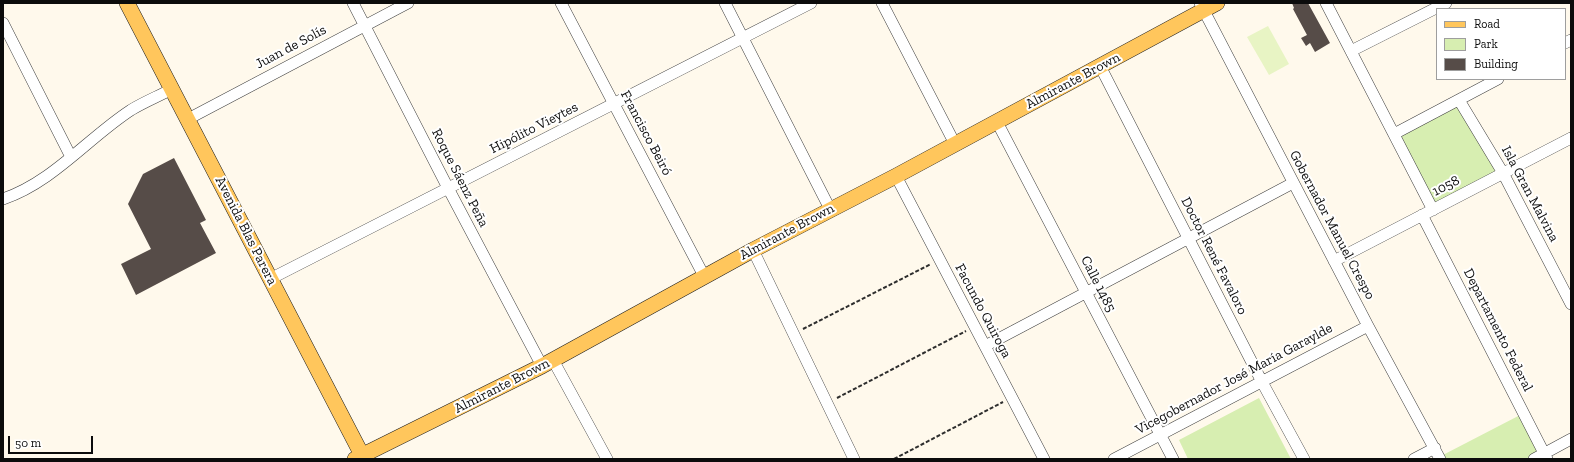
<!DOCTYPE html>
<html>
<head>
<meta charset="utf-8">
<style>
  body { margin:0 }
  #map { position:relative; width:1574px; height:462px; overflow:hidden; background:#fff9ec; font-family:"Zilla Slab",serif }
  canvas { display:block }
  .frame { position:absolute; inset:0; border:4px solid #0c0c0c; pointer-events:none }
  .legend { position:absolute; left:1436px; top:8px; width:130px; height:72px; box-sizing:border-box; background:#fff; border:1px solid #9e9e9e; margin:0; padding:5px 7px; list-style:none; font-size:12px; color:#0c0c0c }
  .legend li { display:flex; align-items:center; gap:8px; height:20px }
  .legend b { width:20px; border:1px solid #9e9e9e }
  .scale { position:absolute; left:8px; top:436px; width:85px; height:18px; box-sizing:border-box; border:2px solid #0c0c0c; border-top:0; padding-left:5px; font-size:12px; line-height:14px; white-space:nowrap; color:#0c0c0c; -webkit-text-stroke:3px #fff; paint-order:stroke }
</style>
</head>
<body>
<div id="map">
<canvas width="1574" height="462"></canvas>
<div class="frame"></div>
<ul class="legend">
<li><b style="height:5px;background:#ffc65c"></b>Road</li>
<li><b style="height:11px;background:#d7eeb1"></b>Park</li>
<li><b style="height:11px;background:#564c48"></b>Building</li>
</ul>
<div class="scale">50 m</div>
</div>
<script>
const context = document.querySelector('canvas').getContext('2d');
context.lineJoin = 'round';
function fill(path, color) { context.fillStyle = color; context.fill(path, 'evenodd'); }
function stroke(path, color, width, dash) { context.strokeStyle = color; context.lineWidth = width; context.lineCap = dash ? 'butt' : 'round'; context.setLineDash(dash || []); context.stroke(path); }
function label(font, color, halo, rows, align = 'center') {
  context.font = font + ' "Zilla Slab",serif'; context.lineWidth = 4; context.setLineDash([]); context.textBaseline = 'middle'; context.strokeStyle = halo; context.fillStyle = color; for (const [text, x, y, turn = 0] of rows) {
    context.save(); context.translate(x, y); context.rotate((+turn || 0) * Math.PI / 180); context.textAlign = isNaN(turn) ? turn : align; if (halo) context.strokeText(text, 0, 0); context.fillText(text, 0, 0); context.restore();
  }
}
fill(new Path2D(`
  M 1459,100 L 1503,173 L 1433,210 L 1394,134 Z
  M 1259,398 L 1291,459 L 1188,459 L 1179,440 Z
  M 1524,413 L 1545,453 L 1534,459 L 1440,459 L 1439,457 Z`), '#d7eeb1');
fill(new Path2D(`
  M 1268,26 L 1289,64 L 1269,75 L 1247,37 Z`), '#e8f4c4');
fill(new Path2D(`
  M 1292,3 L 1308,3 L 1330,43 L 1315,52 L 1310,43 L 1306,46 L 1301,38 L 1307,35 L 1293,9 L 1294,8 Z
  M 174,158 L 206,220 L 200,223 L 216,253 L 136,295 L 121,264 L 151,249 L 128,204 L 143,174 Z`), '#564c48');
const minor = new Path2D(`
  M 353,3 L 448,188 L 542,366
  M 561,3 L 704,276
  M 725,3 L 830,209
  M 882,3 L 955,144
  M 1200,3 L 1368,326 L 1440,459
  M 1326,3 L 1433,210
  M 3,23 L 71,157
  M 1565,43 L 1571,40
  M 1351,51 L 1446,3
  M 1100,66 L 1262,382 L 1304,459
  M 1459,100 L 1503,173 L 1571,304
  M 188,119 L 408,3
  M 997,122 L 1173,459
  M 1394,134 L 1498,79
  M 896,176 L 1044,459
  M 3,199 C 53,182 88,138 131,110 C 144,102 159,96 172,89
  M 1422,215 L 1547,459
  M 753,250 L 854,459
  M 1334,261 L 1571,138
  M 270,279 L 811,3
  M 985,346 L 1293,183
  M 553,360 L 607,459
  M 1114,459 L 1368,326
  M 1414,459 L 1435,448
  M 1534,459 L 1571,439`);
const major = new Path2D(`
  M 127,3 L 364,459
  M 355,459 L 542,366 L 753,250 L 896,176 L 1217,3`);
stroke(minor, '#3f3f3f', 12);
stroke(major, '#1d1d1d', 16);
stroke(new Path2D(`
  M 803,329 L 931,264
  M 837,398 L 966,331
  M 894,459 L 1003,402`), '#2e2e2e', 2, [4, 2]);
stroke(minor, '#fff', 11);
stroke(major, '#ffc65c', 15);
label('14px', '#0c0c0c', '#fff', [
  ["Juan de Solís",291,47,-28],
  ["Almirante Brown",1073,81,-28],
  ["Hipólito Vieytes",534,128,-27],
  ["Francisco Beiró",646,133,62],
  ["Roque Sáenz Peña",460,178,63],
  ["1058",1446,186,-27],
  ["Isla Gran Malvina",1530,194,62],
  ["Gobernador Manuel Crespo",1332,225,62],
  ["Avenida Blas Parera",246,231,63],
  ["Almirante Brown",787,232,-28],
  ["Doctor René Favaloro",1214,256,63],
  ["Calle 1485",1098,284,63],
  ["Facundo Quiroga",983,311,62],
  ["Departamento Federal",1498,330,63],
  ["Vicegobernador José María Garaylde",1234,379,-28],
  ["Almirante Brown",502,386,-27]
]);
</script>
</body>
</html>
